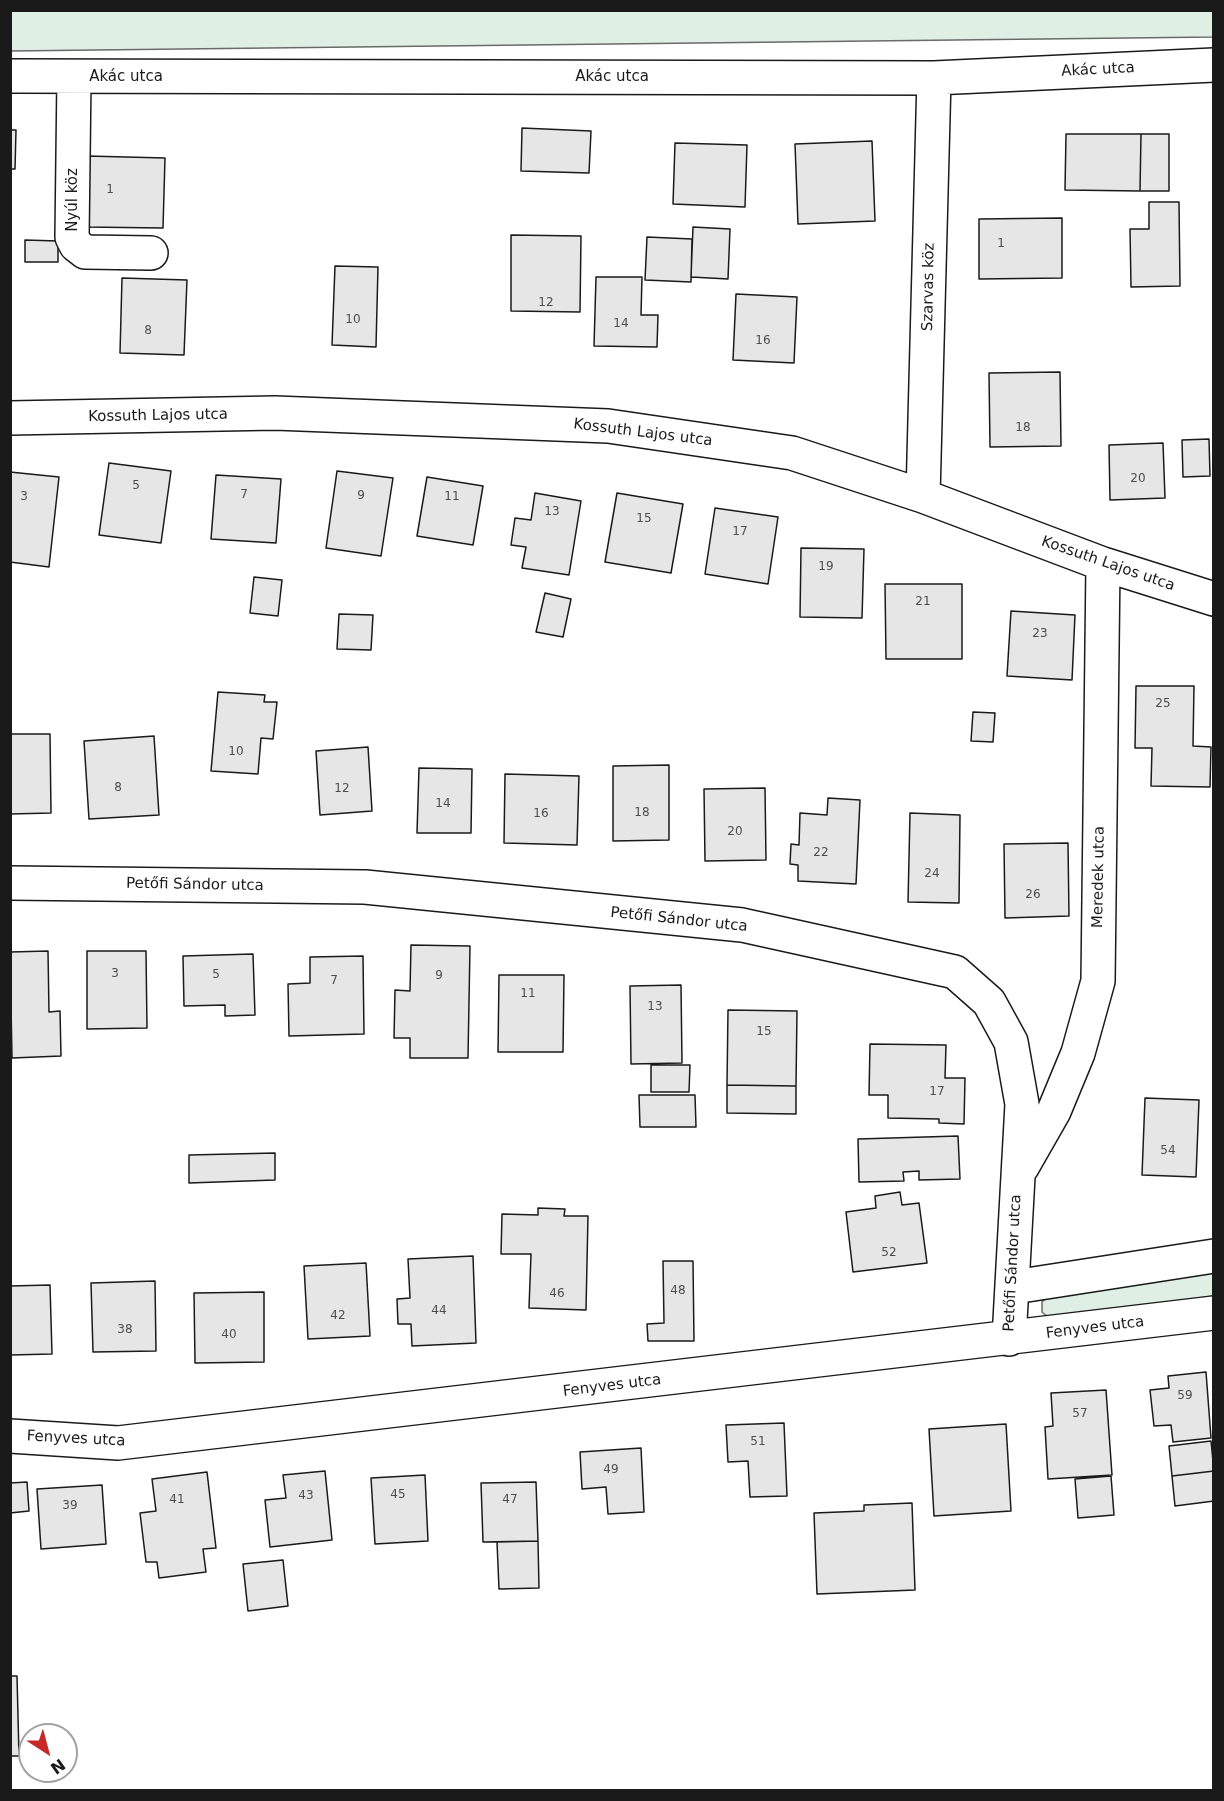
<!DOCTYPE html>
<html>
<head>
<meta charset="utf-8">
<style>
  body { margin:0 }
  #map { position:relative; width:1224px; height:1801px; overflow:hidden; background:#fff; font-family:"DejaVu Sans",sans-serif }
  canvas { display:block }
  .frame { position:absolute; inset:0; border:12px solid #1a1a1a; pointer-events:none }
  .north { position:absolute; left:18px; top:1723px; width:60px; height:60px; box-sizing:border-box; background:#fff; border:2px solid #a3a3a3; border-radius:50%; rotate:144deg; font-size:16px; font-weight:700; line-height:24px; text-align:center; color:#1a1a1a }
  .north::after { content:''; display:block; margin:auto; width:21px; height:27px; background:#c62828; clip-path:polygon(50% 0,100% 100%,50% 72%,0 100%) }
</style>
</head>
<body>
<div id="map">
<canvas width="1224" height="1801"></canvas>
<div class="frame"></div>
<div class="north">N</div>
</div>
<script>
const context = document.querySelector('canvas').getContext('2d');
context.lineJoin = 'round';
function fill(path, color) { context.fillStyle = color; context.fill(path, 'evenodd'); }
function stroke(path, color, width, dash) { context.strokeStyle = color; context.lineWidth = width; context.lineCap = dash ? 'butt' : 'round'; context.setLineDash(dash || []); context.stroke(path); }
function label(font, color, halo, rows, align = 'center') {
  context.font = font + ' "DejaVu Sans",sans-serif'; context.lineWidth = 4.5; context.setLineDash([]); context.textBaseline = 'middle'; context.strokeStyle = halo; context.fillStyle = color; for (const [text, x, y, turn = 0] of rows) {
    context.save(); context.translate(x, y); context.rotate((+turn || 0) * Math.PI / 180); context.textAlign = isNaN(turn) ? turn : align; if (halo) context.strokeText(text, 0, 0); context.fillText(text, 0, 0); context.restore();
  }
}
const green = new Path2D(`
  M 1213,10 L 1213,37 L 10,51 L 11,10 Z
  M 1213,1270 L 1213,1296 L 1073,1317 L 1049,1318 L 1042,1312 L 1042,1302 L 1050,1294 Z`);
fill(green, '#e0efe3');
stroke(green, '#6a6a6a', 1.5);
const building = new Path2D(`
  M 522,128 L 591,131 L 589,173 L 521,171 Z
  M 10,130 L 16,130 L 15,169 L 10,169 Z
  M 1066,134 L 1141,134 L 1140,191 L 1065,190 Z
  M 1141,134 L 1169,134 L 1169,191 L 1140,191 Z
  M 872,141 L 875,221 L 798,224 L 795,144 Z
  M 675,143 L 747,145 L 745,207 L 673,204 Z
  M 87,156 L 165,158 L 163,228 L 85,227 Z
  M 1149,202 L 1179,202 L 1180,286 L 1131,287 L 1130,229 L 1149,229 Z
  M 1062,218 L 1062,278 L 979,279 L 979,219 Z
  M 693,227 L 730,229 L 728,279 L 691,277 Z
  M 511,235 L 581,236 L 580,312 L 511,311 Z
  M 647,237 L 692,239 L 691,282 L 645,280 Z
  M 25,240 L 58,241 L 58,262 L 25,262 Z
  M 335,266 L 378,267 L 376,347 L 332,345 Z
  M 596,277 L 642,277 L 641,315 L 658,315 L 657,347 L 594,346 Z
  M 122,278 L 187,280 L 184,355 L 120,353 Z
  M 736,294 L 797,297 L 794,363 L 733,360 Z
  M 1060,372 L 1061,446 L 990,447 L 989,373 Z
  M 1209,439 L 1210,476 L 1183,477 L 1182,440 Z
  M 1163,443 L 1165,498 L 1110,500 L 1109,445 Z
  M 109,463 L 171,471 L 161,543 L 99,535 Z
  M 337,471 L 393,478 L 381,556 L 326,548 Z
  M 10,472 L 59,477 L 49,567 L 10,562 Z
  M 216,475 L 281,479 L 276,543 L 211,539 Z
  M 427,477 L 483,486 L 473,545 L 417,536 Z
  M 535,493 L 581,501 L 569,575 L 522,568 L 526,547 L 511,545 L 515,518 L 531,520 Z
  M 617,493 L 683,504 L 671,573 L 605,562 Z
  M 715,508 L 778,517 L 768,584 L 705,574 Z
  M 801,548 L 864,549 L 862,618 L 800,617 Z
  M 254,577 L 282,580 L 278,616 L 250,613 Z
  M 885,584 L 962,584 L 962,659 L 886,659 Z
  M 545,593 L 571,599 L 563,637 L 536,632 Z
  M 1011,611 L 1075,615 L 1072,680 L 1007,676 Z
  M 339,614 L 373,615 L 371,650 L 337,649 Z
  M 1136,686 L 1194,686 L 1193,746 L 1211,747 L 1210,787 L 1151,786 L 1152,748 L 1135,748 Z
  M 218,692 L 265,695 L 264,702 L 277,702 L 273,739 L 261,738 L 258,774 L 211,771 Z
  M 973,712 L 995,713 L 993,742 L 971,741 Z
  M 10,734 L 50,734 L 51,813 L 10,814 Z
  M 154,736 L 159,815 L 89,819 L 84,741 Z
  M 368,747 L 372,811 L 320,815 L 316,751 Z
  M 669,765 L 669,840 L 613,841 L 613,766 Z
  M 419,768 L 472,769 L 471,833 L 417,833 Z
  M 505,774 L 579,776 L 577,845 L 504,843 Z
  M 765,788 L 766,860 L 705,861 L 704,789 Z
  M 828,798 L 860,800 L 856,884 L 798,881 L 798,865 L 790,864 L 791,844 L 799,845 L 800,813 L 827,815 Z
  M 910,813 L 960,815 L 959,903 L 908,902 Z
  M 1068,843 L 1069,916 L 1005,918 L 1004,844 Z
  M 411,945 L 470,946 L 468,1058 L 410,1058 L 410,1038 L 394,1038 L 395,990 L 410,991 Z
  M 48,951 L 49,1012 L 60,1011 L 61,1056 L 12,1058 L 10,952 Z
  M 87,951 L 146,951 L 147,1028 L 87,1029 Z
  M 253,954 L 255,1015 L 225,1016 L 225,1005 L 184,1006 L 183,956 Z
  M 363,956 L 364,1034 L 289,1036 L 288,984 L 310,983 L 310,957 Z
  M 499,975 L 564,975 L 563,1052 L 498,1052 Z
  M 681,985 L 682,1063 L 631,1064 L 630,986 Z
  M 728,1010 L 797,1011 L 796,1086 L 727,1085 Z
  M 870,1044 L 946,1045 L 945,1078 L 965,1078 L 964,1124 L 939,1123 L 939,1119 L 888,1118 L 888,1095 L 869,1095 Z
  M 651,1065 L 690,1065 L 689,1092 L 651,1092 Z
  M 727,1085 L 796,1086 L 796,1114 L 727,1113 Z
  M 639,1095 L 695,1095 L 696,1127 L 640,1127 Z
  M 1145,1098 L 1199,1100 L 1196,1177 L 1142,1175 Z
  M 958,1136 L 960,1179 L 919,1180 L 919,1171 L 903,1172 L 904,1181 L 859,1182 L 858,1139 Z
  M 275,1153 L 275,1180 L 189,1183 L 189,1155 Z
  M 900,1192 L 902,1205 L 919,1203 L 927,1263 L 853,1272 L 846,1212 L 876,1208 L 875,1196 Z
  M 538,1208 L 565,1209 L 564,1216 L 588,1216 L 586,1310 L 529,1308 L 531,1254 L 501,1254 L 502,1214 L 538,1215 Z
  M 473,1256 L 476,1343 L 412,1346 L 411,1324 L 398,1324 L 397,1299 L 410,1298 L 408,1259 Z
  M 663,1261 L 693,1261 L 694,1341 L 648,1341 L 647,1324 L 664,1323 Z
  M 366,1263 L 370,1336 L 308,1339 L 304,1266 Z
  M 155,1281 L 156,1351 L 93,1352 L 91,1283 Z
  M 50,1285 L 52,1354 L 10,1355 L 10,1286 Z
  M 264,1292 L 264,1362 L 195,1363 L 194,1293 Z
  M 1206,1372 L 1211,1438 L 1173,1442 L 1171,1425 L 1154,1426 L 1150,1390 L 1169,1388 L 1168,1376 Z
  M 1106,1390 L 1112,1475 L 1048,1479 L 1045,1427 L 1053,1426 L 1051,1393 Z
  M 784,1423 L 787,1496 L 750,1497 L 748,1461 L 728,1462 L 726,1425 Z
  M 1006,1424 L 1011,1511 L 934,1516 L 929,1429 Z
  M 1211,1441 L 1214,1471 L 1172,1476 L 1169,1446 Z
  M 641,1448 L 644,1512 L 608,1514 L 606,1487 L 582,1489 L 580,1452 Z
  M 325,1471 L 332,1540 L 270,1547 L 265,1500 L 286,1498 L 283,1475 Z
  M 1214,1471 L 1214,1501 L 1175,1506 L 1172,1476 Z
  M 207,1472 L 216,1548 L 203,1549 L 206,1572 L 159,1578 L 157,1562 L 146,1562 L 140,1513 L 156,1511 L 152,1479 Z
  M 425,1475 L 428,1541 L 375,1544 L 371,1478 Z
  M 1111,1476 L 1114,1515 L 1078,1518 L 1075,1479 Z
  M 27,1482 L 29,1511 L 10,1513 L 10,1483 Z
  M 536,1482 L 538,1541 L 483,1542 L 481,1483 Z
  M 102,1485 L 106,1544 L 41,1549 L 37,1489 Z
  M 912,1503 L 915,1590 L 817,1594 L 814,1513 L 864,1511 L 864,1505 Z
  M 538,1541 L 539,1588 L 499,1589 L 497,1542 Z
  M 283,1560 L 288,1606 L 248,1611 L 243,1564 Z
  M 10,1676 L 17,1676 L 19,1756 L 10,1756 Z`);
fill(building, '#e6e6e6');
stroke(building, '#1a1a1a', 1.5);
const street = new Path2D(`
  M 10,76 L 934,78 L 1214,65
  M 74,77 L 72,237 L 76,245 L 85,252 L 151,253
  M 10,418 L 275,413 L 608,426 L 792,453 L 923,496 L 1103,564 L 1214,599
  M 923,496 L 934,78
  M 10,883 L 365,887 L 742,925 L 955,972 L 989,1002 L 1011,1042 L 1022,1104 L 1009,1339
  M 1022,1167 L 1054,1111 L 1078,1053 L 1098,981 L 1103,564
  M 1014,1287 L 1214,1256
  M 10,1436 L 118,1443 L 1214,1313`);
stroke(street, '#1a1a1a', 36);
stroke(street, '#fff', 33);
label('12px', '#4d4d4d', null, [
  ["1",110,190],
  ["1",1001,244],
  ["12",546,303],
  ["10",353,320],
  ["14",621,324],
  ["8",148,331],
  ["16",763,341],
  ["18",1023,428],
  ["20",1138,479],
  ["5",136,486],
  ["7",244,495],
  ["9",361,496],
  ["3",24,497],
  ["11",452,497],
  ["13",552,512],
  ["15",644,519],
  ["17",740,532],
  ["19",826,567],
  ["21",923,602],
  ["23",1040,634],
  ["25",1163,704],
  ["10",236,752],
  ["8",118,788],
  ["12",342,789],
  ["14",443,804],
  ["18",642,813],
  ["16",541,814],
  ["20",735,832],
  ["22",821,853],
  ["24",932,874],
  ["26",1033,895],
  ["3",115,974],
  ["5",216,975],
  ["9",439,976],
  ["7",334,981],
  ["11",528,994],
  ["13",655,1007],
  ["15",764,1032],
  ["17",937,1092],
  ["54",1168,1151],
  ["52",889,1253],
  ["48",678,1291],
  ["46",557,1294],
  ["44",439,1311],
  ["42",338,1316],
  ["38",125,1330],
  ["40",229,1335],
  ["59",1185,1396],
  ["57",1080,1414],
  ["51",758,1442],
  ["49",611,1470],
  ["45",398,1495],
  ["43",306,1496],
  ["41",177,1500],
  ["47",510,1500],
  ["39",70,1506]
]);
label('15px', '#1a1a1a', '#fff', [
  ["Akác utca",1098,70,-3],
  ["Akác utca",126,77],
  ["Akác utca",612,77],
  ["Nyúl köz",73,200,-90],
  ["Szarvas köz",929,287,-89],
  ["Kossuth Lajos utca",158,416,-1],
  ["Kossuth Lajos utca",643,433,7],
  ["Kossuth Lajos utca",1108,564,19],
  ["Meredek utca",1099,877,-89],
  ["Petőfi Sándor utca",195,885,1],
  ["Petőfi Sándor utca",679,920,6],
  ["Petőfi Sándor utca",1013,1263,-87],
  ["Fenyves utca",1095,1328,-7],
  ["Fenyves utca",612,1386,-7],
  ["Fenyves utca",76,1439,3]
]);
</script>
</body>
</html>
